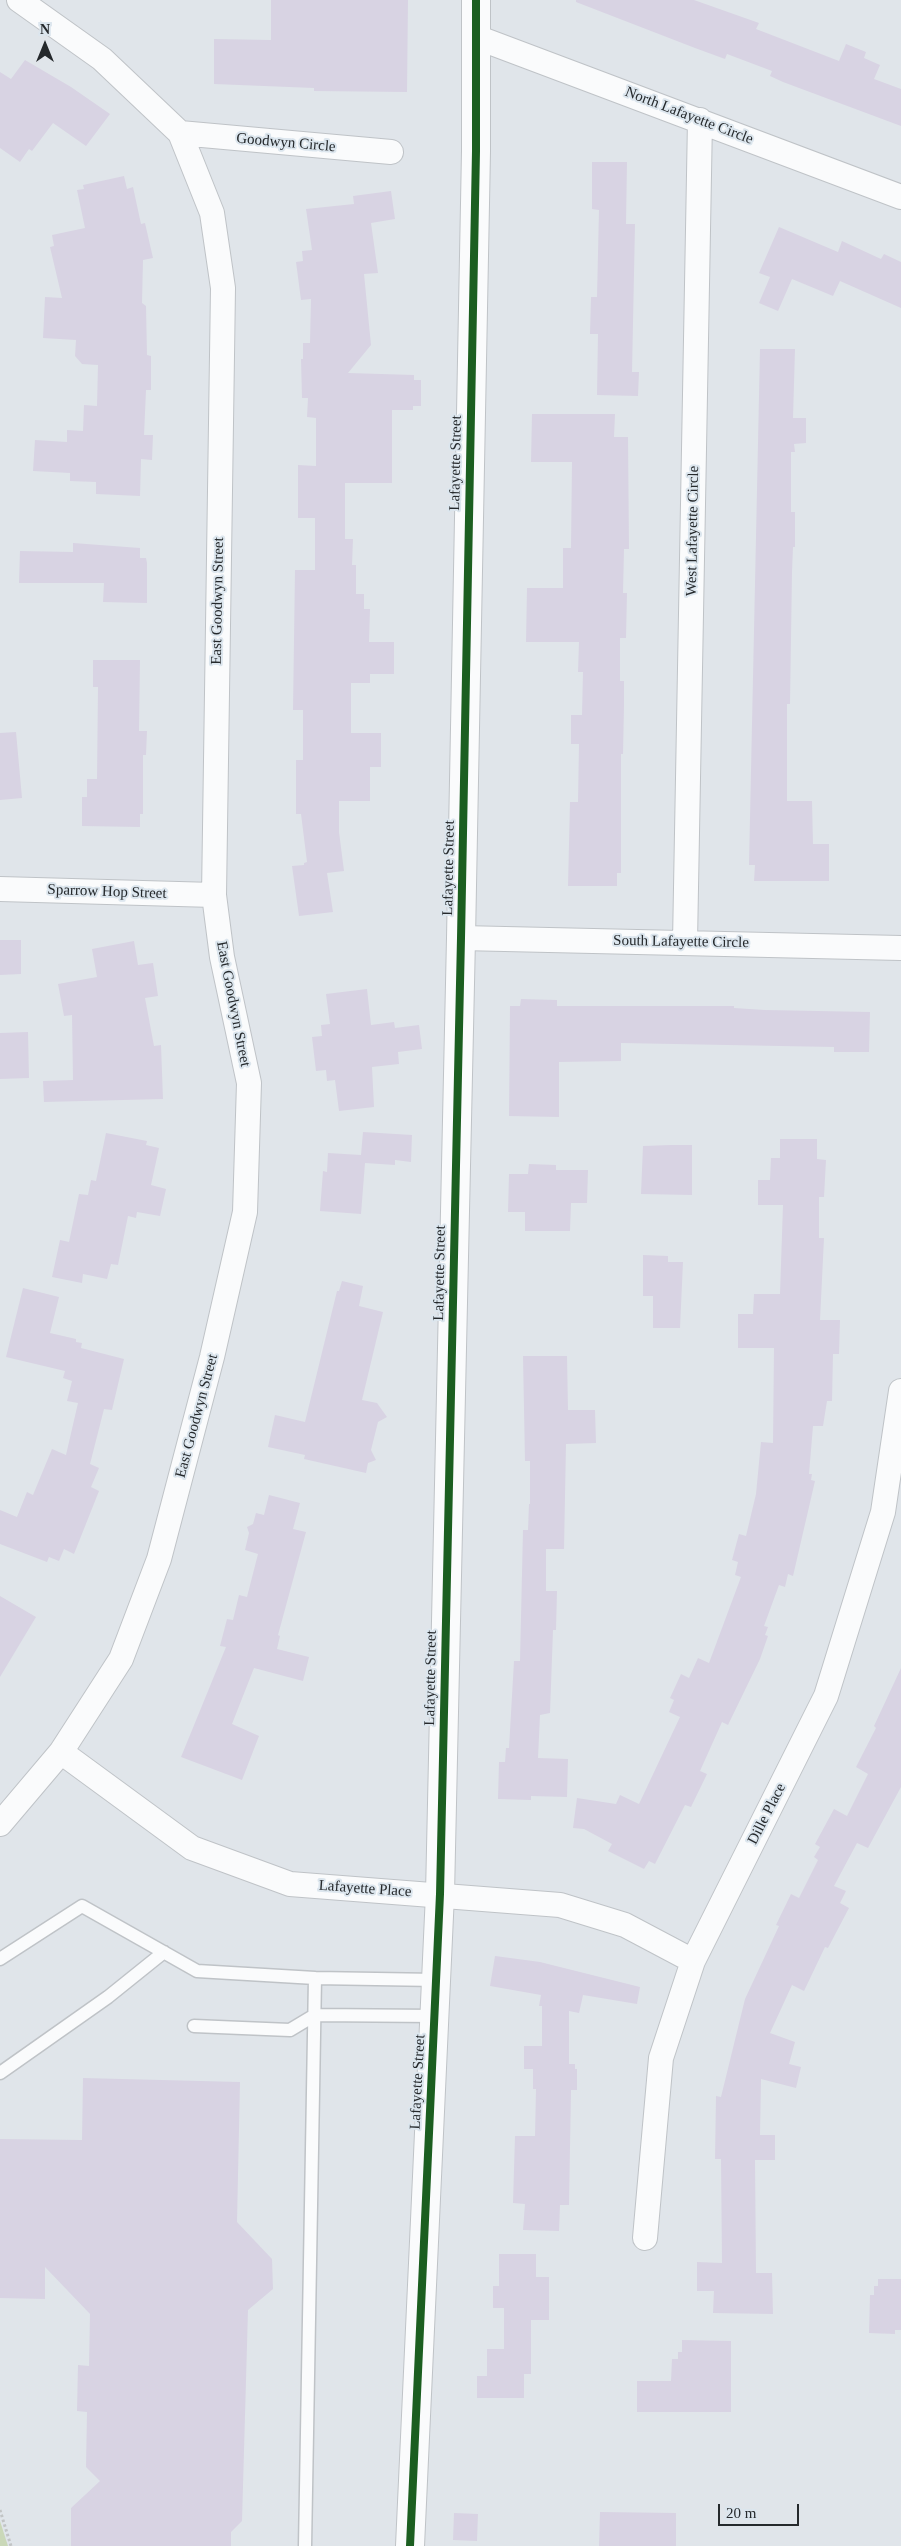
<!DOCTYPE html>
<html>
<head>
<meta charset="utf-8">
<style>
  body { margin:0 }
  #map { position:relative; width:901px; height:2546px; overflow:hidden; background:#e0e5ea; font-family:Georgia,serif }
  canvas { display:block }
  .north { position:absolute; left:20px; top:20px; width:50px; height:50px; -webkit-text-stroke:4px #dce6ee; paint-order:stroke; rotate:0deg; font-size:14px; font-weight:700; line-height:20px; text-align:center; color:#25292c }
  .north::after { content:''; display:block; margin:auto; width:18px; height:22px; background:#25292c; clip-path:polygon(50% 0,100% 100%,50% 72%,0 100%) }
  .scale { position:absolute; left:718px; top:2504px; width:81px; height:22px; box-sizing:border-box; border:2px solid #25292c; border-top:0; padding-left:6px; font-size:15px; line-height:18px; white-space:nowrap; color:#25292c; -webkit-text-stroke:4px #dce6ee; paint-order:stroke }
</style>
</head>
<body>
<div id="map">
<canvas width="901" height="2546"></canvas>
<div class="north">N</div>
<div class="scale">20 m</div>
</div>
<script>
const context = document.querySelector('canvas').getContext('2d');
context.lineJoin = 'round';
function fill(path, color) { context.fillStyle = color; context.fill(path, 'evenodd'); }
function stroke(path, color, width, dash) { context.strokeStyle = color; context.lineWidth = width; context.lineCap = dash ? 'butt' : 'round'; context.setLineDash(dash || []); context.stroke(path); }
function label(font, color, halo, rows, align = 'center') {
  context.font = font + ' Georgia,serif'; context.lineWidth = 4; context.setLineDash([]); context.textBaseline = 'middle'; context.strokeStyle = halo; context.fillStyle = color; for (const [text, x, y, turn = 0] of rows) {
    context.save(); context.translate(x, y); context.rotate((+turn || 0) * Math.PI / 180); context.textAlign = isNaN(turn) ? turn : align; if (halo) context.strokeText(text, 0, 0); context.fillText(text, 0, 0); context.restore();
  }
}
fill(new Path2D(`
  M 0,2521 L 8,2546 L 0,2546 Z`), '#cad8b8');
fill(new Path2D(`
  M 271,0 L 408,0 L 407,92 L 314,91 L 314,88 L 214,84 L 214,39 L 271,40 Z
  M 576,0 L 694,0 L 759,23 L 756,29 L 839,61 L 846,44 L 866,52 L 864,58 L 880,65 L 874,79 L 901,89 L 901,126 L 783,82 L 770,76 L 772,71 L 727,54 L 725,59 L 695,48 L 576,2 Z
  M 25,60 L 71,87 L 110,114 L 86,146 L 53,123 L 32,151 L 29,149 L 20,162 L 0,148 L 0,72 L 11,79 Z
  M 592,162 L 627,162 L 626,224 L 635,224 L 632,372 L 639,372 L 638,396 L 597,395 L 598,334 L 590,334 L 591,297 L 597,297 L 599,210 L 592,209 Z
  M 124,176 L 127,189 L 133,187 L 141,224 L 145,223 L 153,258 L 143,260 L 142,303 L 146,306 L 147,355 L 151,356 L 151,390 L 146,390 L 144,435 L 153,435 L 152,460 L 141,459 L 140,496 L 96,494 L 96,482 L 70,481 L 70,473 L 33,471 L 35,440 L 67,442 L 67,430 L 83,431 L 84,405 L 97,406 L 98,365 L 82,364 L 75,356 L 76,340 L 43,338 L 45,297 L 62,298 L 50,247 L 54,246 L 52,235 L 85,228 L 77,190 L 84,189 L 83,185 Z
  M 391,191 L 395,219 L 371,223 L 378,273 L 364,274 L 371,345 L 348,373 L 414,375 L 414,380 L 421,380 L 421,406 L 413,406 L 413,410 L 392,410 L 392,483 L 345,483 L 345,539 L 353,539 L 352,565 L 356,565 L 356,594 L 364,594 L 364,609 L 370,609 L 369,642 L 394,642 L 394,674 L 370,674 L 370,683 L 351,683 L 351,733 L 381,733 L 381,767 L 370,767 L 370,801 L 339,801 L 339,832 L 344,871 L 327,873 L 333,912 L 299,916 L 292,866 L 304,865 L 304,863 L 307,862 L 301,814 L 296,814 L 296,760 L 303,760 L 303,710 L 293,710 L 295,570 L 315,570 L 315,518 L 298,518 L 298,465 L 316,466 L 316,418 L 307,417 L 308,398 L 302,398 L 301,359 L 303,359 L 303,343 L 310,343 L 311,299 L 301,300 L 296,262 L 303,261 L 302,251 L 312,250 L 306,209 L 354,204 L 353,196 Z
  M 779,227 L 838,252 L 842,241 L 881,259 L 884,254 L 901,262 L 901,308 L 840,281 L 833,296 L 792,279 L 778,311 L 759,303 L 770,277 L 759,273 Z
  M 760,349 L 795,349 L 793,418 L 806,418 L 806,443 L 794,444 L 795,452 L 791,452 L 791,512 L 795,512 L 795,547 L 793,547 L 792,572 L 790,704 L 787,704 L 787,801 L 812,801 L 813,844 L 829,844 L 829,881 L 754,881 L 755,865 L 749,865 Z
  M 532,414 L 615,414 L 614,437 L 628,437 L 629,549 L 624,549 L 623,593 L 627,593 L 626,638 L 620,638 L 620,681 L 624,681 L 624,706 L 623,754 L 621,754 L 621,873 L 617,873 L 617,886 L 568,886 L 570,802 L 578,802 L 579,744 L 571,744 L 571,715 L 582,715 L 583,672 L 578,672 L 579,642 L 526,642 L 527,588 L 563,588 L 563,548 L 571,548 L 572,462 L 531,462 Z
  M 73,543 L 140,548 L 140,558 L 146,558 L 147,563 L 147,603 L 103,602 L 104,583 L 19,583 L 20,551 L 73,552 Z
  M 93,660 L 140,660 L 139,731 L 147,731 L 146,755 L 143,755 L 143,814 L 140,814 L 140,827 L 82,826 L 82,797 L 87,797 L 87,779 L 97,779 L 98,687 L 93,687 Z
  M 16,732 L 22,798 L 0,800 L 0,733 Z
  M 0,940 L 21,940 L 21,974 L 0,975 Z
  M 134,941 L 138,965 L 153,963 L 158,996 L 145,998 L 154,1046 L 161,1045 L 163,1099 L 44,1102 L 43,1081 L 73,1080 L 72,1015 L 64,1016 L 58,984 L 97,977 L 92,949 Z
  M 367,989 L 371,1025 L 394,1022 L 395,1028 L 419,1025 L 422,1049 L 398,1052 L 399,1064 L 372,1067 L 374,1107 L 339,1111 L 335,1080 L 327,1081 L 326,1070 L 316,1071 L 312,1037 L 322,1036 L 321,1025 L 330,1024 L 326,994 Z
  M 521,999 L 557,1000 L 557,1006 L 734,1006 L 734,1008 L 765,1010 L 870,1012 L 869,1052 L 834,1052 L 834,1047 L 621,1043 L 621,1061 L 559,1062 L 559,1117 L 509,1116 L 510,1006 L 520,1006 Z
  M 28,1032 L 29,1078 L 0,1079 L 0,1033 Z
  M 363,1132 L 412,1135 L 411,1162 L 395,1160 L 395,1165 L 365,1163 L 361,1214 L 320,1211 L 323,1171 L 327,1172 L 328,1153 L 361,1155 Z
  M 106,1133 L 147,1141 L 146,1145 L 159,1148 L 151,1185 L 166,1189 L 160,1216 L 137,1212 L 136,1218 L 128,1216 L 118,1265 L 111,1264 L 107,1279 L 83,1274 L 82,1283 L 52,1277 L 60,1240 L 69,1242 L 79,1194 L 88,1195 L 91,1180 L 96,1181 Z
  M 780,1139 L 817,1139 L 817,1159 L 826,1160 L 824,1197 L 819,1197 L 819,1238 L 824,1238 L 820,1320 L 840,1320 L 839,1354 L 833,1354 L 832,1401 L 827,1401 L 823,1426 L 813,1426 L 809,1474 L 812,1474 L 811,1480 L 815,1481 L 793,1576 L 788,1574 L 785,1587 L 779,1585 L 764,1626 L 768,1627 L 765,1635 L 768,1636 L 760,1659 L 728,1725 L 722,1722 L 700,1771 L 707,1774 L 691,1807 L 685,1805 L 655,1864 L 649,1861 L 644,1869 L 608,1851 L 612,1844 L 584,1829 L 573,1828 L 577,1798 L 616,1804 L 620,1795 L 639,1804 L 680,1717 L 669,1712 L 674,1700 L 670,1698 L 681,1674 L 689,1678 L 698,1658 L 709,1663 L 741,1577 L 735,1575 L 738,1562 L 732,1560 L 739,1534 L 746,1536 L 756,1494 L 761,1442 L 773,1443 L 774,1348 L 738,1348 L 738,1314 L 753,1314 L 754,1294 L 780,1294 L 783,1205 L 758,1205 L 758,1180 L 770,1180 L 771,1158 L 780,1158 Z
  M 671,1145 L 692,1145 L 692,1195 L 641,1194 L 643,1146 Z
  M 529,1164 L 556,1165 L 556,1170 L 588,1170 L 587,1203 L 571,1203 L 570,1231 L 525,1231 L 525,1212 L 508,1212 L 509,1174 L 528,1174 Z
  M 643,1255 L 668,1256 L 668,1262 L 683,1262 L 680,1328 L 653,1328 L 653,1296 L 643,1296 Z
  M 342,1281 L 363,1286 L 359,1306 L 383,1312 L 362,1400 L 377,1403 L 387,1417 L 378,1422 L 371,1450 L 376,1460 L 368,1463 L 366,1473 L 304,1459 L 305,1455 L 268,1447 L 275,1415 L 305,1422 L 337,1291 L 339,1291 Z
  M 23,1288 L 59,1297 L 50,1333 L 76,1339 L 76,1342 L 82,1343 L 81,1348 L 124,1359 L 112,1410 L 104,1409 L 90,1464 L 99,1468 L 91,1487 L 99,1491 L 74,1554 L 64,1549 L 59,1561 L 49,1557 L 47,1562 L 0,1544 L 0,1510 L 17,1517 L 27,1492 L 33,1495 L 52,1449 L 66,1455 L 78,1403 L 67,1401 L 72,1381 L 63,1378 L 65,1371 L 6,1357 Z
  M 523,1356 L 567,1356 L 568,1410 L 595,1410 L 596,1443 L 566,1444 L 564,1549 L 546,1549 L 546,1591 L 557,1591 L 556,1630 L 553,1630 L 550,1713 L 540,1715 L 538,1758 L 568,1759 L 567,1797 L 531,1796 L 531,1800 L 498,1799 L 499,1762 L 505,1762 L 506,1748 L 509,1748 L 514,1661 L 520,1661 L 523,1530 L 528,1530 L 529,1504 L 530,1504 L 530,1461 L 525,1461 Z
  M 269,1495 L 300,1503 L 293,1529 L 306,1532 L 278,1635 L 280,1636 L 277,1649 L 309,1657 L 303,1681 L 254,1668 L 232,1724 L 259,1736 L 242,1780 L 181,1757 L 226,1647 L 220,1646 L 227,1619 L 233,1620 L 239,1595 L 247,1597 L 258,1554 L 245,1550 L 249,1533 L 247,1527 L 253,1524 L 256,1513 L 264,1515 Z
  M 0,1596 L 36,1617 L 0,1677 Z
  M 901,1668 L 901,1787 L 868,1848 L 857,1843 L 834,1886 L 846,1891 L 840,1903 L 849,1908 L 828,1948 L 825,1947 L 804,1991 L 792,1985 L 770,2033 L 795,2042 L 789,2064 L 801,2067 L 796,2088 L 761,2079 L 760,2135 L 775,2135 L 775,2160 L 755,2160 L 756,2273 L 772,2273 L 773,2314 L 713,2313 L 714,2291 L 697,2291 L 697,2262 L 722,2263 L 721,2159 L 715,2159 L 716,2096 L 721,2097 L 745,1999 L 779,1926 L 776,1925 L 791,1894 L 799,1898 L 818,1860 L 814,1857 L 820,1847 L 815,1844 L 834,1809 L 847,1816 L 868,1774 L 856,1767 L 876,1728 L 874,1726 Z
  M 495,1956 L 540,1962 L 640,1987 L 637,2004 L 583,1995 L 579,2013 L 569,2011 L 569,2064 L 575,2064 L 575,2069 L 577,2069 L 577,2090 L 571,2090 L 569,2205 L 560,2205 L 559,2231 L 523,2230 L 525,2204 L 513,2203 L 515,2136 L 535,2136 L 536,2089 L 533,2089 L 533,2069 L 524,2069 L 524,2046 L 542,2046 L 542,2006 L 539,2006 L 541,1995 L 490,1986 Z
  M 83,2078 L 240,2082 L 237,2222 L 272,2259 L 273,2289 L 248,2310 L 242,2521 L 231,2532 L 231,2546 L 71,2546 L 71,2508 L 100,2481 L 86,2467 L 87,2412 L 77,2411 L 78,2365 L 89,2366 L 90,2314 L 45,2267 L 45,2299 L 0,2298 L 0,2139 L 82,2140 Z
  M 499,2254 L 536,2254 L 536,2277 L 549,2277 L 549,2320 L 531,2320 L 531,2374 L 524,2374 L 524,2398 L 477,2398 L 477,2376 L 487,2376 L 487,2349 L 504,2349 L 504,2308 L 493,2308 L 493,2286 L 499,2286 Z
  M 878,2279 L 901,2279 L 901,2330 L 895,2330 L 895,2334 L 869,2333 L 870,2295 L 874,2295 L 874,2286 L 878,2286 Z
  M 682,2340 L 731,2341 L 731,2412 L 637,2412 L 637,2381 L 671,2381 L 672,2359 L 678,2359 L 678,2352 L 682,2352 Z
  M 600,2512 L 676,2513 L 676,2546 L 599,2546 Z
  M 454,2513 L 478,2514 L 477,2541 L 453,2540 Z`), '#d8d3e3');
const service = new Path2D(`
  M 0,1959 L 82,1906 L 197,1971 L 315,1978 L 305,2546
  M 315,1978 L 437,1980
  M 194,2026 L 290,2030 L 315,2015 L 435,2016
  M 0,2073 L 108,1997 L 164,1952`);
const minor = new Path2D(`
  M 476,37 L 901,197
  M 180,133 L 391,152
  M 0,889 L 214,895
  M 461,938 L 901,948
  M 685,942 L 700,120
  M 61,1752 L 192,1848 L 290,1884 L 560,1905 L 625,1925 L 693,1961
  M 0,1824 L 61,1752 L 121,1659 L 159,1559 L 212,1357 L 245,1212 L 249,1083 L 222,957 L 214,895 L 223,288 L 212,213 L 180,133 L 102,59 L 19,0
  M 645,2238 L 661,2058 L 693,1961 L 826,1696 L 883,1512 L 901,1391`);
const tertiary = new Path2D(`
  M 410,2546 L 440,1894 L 461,938 L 476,151 L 476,0`);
stroke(service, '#bfc3c7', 15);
stroke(minor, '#bfc3c7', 26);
stroke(tertiary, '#bfc3c7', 30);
stroke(new Path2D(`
  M 0,2510 L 11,2546`), '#c2c4c5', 3, [2.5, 2.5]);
stroke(service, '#fafbfc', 12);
stroke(minor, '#fafbfc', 24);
stroke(tertiary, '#fafbfc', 28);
stroke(new Path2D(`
  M 410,2546 L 440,1894 L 461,938 L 476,151 L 476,0`), '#1b5e20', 8);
label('15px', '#25292c', '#dce6ee', [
  ["North Lafayette Circle",689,116,21],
  ["Goodwyn Circle",286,143,5],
  ["Lafayette Street",456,463,-89],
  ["West Lafayette Circle",693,531,-89],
  ["East Goodwyn Street",218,601,-89],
  ["Lafayette Street",449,868,-89],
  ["Sparrow Hop Street",107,892,2],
  ["South Lafayette Circle",681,942,1],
  ["East Goodwyn Street",233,1004,79],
  ["Lafayette Street",440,1273,-89],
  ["East Goodwyn Street",197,1416,-75],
  ["Lafayette Street",431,1678,-89],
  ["Dille Place",767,1814,-63],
  ["Lafayette Place",365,1889,4],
  ["Lafayette Street",418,2082,-87]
]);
</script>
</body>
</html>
